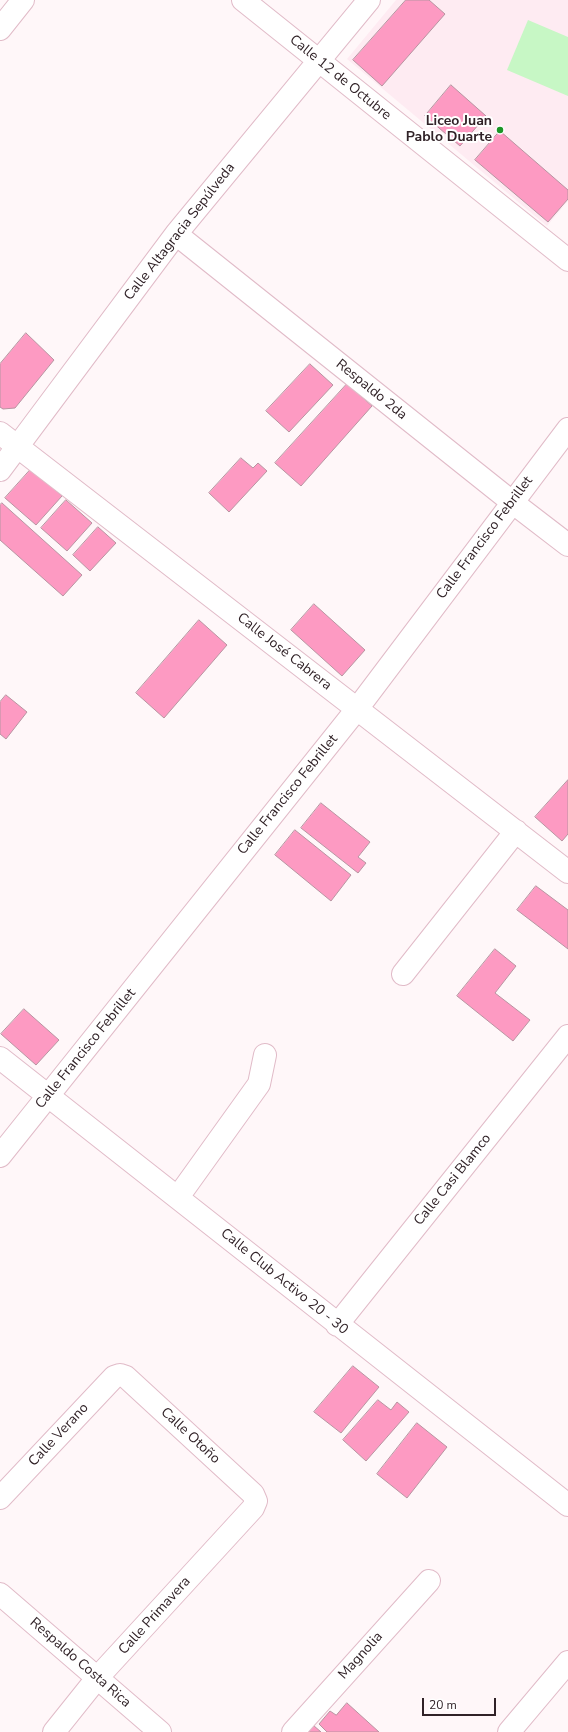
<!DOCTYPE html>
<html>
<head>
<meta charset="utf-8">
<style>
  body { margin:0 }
  #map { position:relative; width:568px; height:1732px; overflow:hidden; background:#fff7f9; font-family:"Nunito Sans",sans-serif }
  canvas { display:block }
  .scale { position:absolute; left:422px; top:1698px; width:74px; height:18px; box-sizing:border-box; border:2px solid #302227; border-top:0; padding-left:5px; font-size:12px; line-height:14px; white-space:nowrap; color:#302227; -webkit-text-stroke:3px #fff; paint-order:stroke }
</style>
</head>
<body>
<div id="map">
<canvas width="568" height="1732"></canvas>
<div class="scale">20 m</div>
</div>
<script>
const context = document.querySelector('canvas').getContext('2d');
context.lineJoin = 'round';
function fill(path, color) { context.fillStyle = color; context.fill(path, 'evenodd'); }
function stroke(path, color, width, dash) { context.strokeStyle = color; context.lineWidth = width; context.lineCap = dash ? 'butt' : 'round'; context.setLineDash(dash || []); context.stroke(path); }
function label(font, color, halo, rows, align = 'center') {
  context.font = font + ' "Nunito Sans",sans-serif'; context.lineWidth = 4; context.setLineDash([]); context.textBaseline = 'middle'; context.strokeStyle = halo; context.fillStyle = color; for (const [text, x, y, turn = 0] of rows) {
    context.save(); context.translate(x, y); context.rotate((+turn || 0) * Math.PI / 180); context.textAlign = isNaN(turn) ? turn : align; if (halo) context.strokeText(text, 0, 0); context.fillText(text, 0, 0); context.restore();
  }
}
fill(new Path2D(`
  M 396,0 L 568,0 L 568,201 L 547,226 L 347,59 Z`), '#feebf2');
fill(new Path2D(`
  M 528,20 L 568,37 L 568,96 L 507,70 Z`), '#c7f7c5');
const building = new Path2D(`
  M 406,0 L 429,0 L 445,14 L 382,86 L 353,60 Z
  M 451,85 L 486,116 L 460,146 L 425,116 Z
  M 500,131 L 568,190 L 568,199 L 548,222 L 475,160 Z
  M 26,333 L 54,360 L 15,408 L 3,409 L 0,407 L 0,364 Z
  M 310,364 L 333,385 L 289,432 L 266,411 Z
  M 347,384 L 372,406 L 301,486 L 275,463 Z
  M 241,458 L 253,468 L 258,463 L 267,471 L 229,512 L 209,493 Z
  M 32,468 L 62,496 L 36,525 L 5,498 Z
  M 66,500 L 92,523 L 67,551 L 41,528 Z
  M 2,503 L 82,575 L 63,596 L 0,540 L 0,505 Z
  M 98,527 L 116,543 L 90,571 L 73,555 Z
  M 314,604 L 365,650 L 342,676 L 291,630 Z
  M 199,620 L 227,645 L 164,718 L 136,693 Z
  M 6,695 L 27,712 L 6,739 L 0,734 L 0,702 Z
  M 568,780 L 568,834 L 562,841 L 535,817 Z
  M 321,803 L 370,842 L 358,857 L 366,863 L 358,873 L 301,828 Z
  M 295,830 L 351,875 L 331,901 L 275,855 Z
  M 536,886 L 568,910 L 568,949 L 517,910 Z
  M 495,949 L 516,966 L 495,993 L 530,1020 L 513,1041 L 457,996 Z
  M 24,1009 L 59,1040 L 36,1065 L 1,1034 Z
  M 353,1366 L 379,1387 L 341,1433 L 314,1412 Z
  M 378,1400 L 391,1410 L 397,1402 L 409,1412 L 366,1461 L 343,1440 Z
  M 417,1423 L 447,1447 L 407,1498 L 377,1474 Z
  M 347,1703 L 379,1732 L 327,1732 L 319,1724 L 330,1711 L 336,1715 Z
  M 313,1725 L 321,1732 L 307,1732 Z`);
fill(building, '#fd9ac2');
stroke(building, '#b894a1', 1);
const minor = new Path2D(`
  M 243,0 L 568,260
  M 0,29 L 23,0
  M 176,234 L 512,502 L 568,545
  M 0,433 L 568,872
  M 0,470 L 176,234 L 369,0
  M 403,974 L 516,831
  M 0,1058 L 568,1505
  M 0,1156 L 357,709 L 568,429
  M 178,1197 L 259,1084 L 265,1055
  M 337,1325 L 568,1036
  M 0,1498 L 114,1377 L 120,1375 L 126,1377 L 253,1494 L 256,1501 L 253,1508 L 98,1677 L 54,1732
  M 0,1594 L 160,1732
  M 293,1732 L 429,1581
  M 509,1732 L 568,1662`);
stroke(minor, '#e1bbc8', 24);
stroke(minor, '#fff', 22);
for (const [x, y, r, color] of [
  [500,130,4,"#1a9526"]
]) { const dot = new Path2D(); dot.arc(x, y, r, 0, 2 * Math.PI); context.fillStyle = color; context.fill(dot); stroke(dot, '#fff', 1.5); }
label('14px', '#302227', '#fff', [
  ["Calle 12 de Octubre",340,78,39],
  ["Calle Altagracia Sepúlveda",180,232,-52],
  ["Respaldo 2da",371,390,39],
  ["Calle Francisco Febrillet",485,538,-53],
  ["Calle José Cabrera",284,652,38],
  ["Calle Francisco Febrillet",288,795,-51],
  ["Calle Francisco Febrillet",86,1049,-51],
  ["Calle Casi Blamco",453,1180,-51],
  ["Calle Club Activo 20 - 30",284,1282,39],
  ["Calle Verano",59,1435,-47],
  ["Calle Otoño",190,1436,43],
  ["Calle Primavera",155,1616,-48],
  ["Magnolia",361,1656,-48],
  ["Respaldo Costa Rica",80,1663,41]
]);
label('bold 14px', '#302227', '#fff', [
  ["Liceo Juan",492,122],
  ["Pablo Duarte",492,138]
], 'right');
</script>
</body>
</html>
